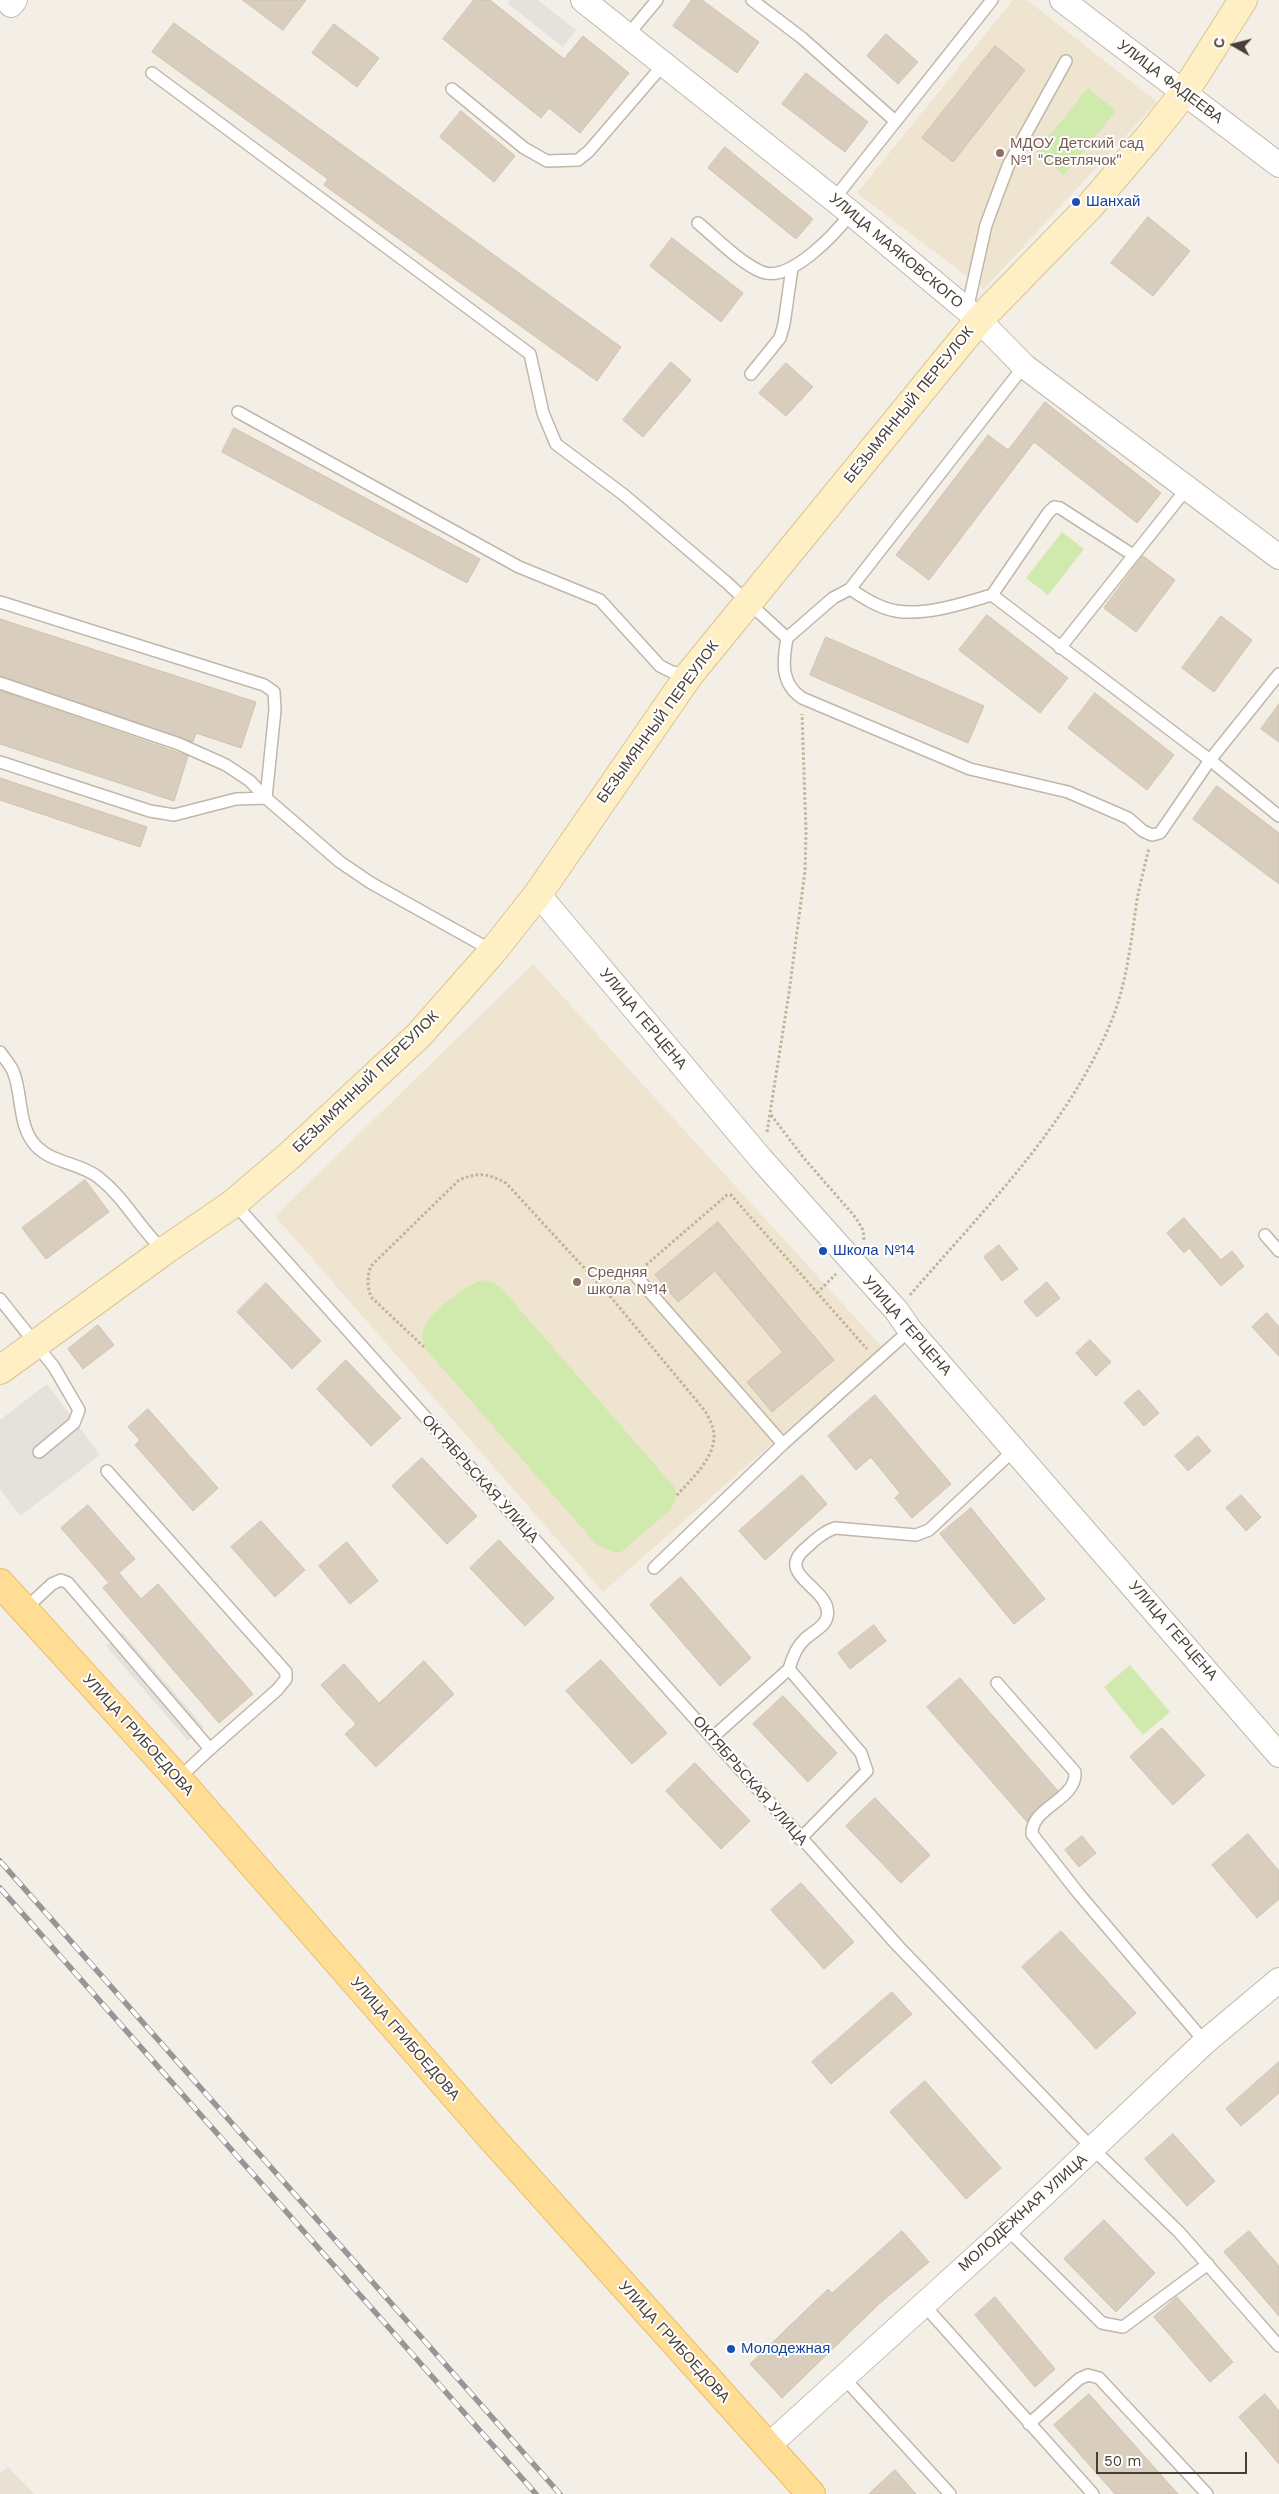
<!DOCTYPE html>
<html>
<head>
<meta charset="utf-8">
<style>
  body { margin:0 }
  #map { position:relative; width:1279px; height:2494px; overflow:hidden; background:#f4efe6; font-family:"Work Sans",sans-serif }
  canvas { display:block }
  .north { position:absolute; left:1209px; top:20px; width:50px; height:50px; -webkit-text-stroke:4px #fff; paint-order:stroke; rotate:278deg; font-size:14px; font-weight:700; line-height:20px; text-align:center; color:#473f35 }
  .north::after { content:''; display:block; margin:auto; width:18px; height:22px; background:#473f35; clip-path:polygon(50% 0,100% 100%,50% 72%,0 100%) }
  .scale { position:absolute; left:1096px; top:2452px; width:151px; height:22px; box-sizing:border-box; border:2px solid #473f35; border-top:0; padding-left:6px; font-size:15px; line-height:18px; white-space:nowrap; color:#473f35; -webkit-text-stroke:4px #fff; paint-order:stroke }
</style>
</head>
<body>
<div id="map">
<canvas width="1279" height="2494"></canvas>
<div class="north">С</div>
<div class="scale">50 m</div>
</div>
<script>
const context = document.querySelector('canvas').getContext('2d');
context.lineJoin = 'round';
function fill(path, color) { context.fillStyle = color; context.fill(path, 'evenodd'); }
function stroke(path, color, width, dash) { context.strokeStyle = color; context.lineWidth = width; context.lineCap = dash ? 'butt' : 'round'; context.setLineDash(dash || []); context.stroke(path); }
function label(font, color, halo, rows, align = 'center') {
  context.font = font + ' "Work Sans",sans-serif'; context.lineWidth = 4; context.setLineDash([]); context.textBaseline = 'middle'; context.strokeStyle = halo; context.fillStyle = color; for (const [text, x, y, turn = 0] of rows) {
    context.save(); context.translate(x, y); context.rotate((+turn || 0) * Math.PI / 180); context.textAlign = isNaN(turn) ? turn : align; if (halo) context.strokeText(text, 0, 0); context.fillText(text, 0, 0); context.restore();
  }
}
fill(new Path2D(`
  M 8,2467 L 34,2494 L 0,2494 L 0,2473 Z`), '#e8e1d4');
fill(new Path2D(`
  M 1013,0 L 1027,0 L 1157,102 L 984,289 L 857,193 Z
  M 533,964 L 882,1347 L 603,1592 L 275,1216 Z`), '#eee4cf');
fill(new Path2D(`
  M 1088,88 L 1116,111 L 1064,175 L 1036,152 Z
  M 1062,532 L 1084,549 L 1048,595 L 1026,578 Z
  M 483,1280 L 494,1283 L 502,1289 L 675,1488 L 676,1500 L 669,1511 L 621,1552 L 613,1552 L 596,1544 L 424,1347 C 422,1340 421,1335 424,1328 C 430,1312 467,1284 483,1280 Z
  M 1130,1665 L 1170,1712 L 1143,1735 L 1104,1687 Z`), '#d0eaad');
fill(new Path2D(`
  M 511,0 L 538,0 L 576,30 L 563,47 L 508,4 Z
  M 47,1384 L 100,1455 L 20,1516 L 0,1489 L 0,1420 Z
  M 122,1632 L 204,1727 L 188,1741 L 106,1646 Z`), '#e5e2de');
const building = new Path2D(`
  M 243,0 L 306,0 L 283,30 Z
  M 474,0 L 490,0 L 564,59 L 583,36 L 629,73 L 580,133 L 549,108 L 541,118 L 443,39 Z
  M 692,0 L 702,0 L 759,42 L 737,73 L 673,26 Z
  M 174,23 L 621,347 L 597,381 L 324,185 L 328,179 L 152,52 Z
  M 334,24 L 379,58 L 357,87 L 312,53 Z
  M 886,34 L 918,62 L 898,84 L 867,56 Z
  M 995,46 L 1025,70 L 953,162 L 922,138 Z
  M 806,73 L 868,122 L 845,152 L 782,104 Z
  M 461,111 L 515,156 L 494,182 L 440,137 Z
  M 725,147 L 813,219 L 796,239 L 708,168 Z
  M 1148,217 L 1190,251 L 1153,296 L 1111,263 Z
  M 672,238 L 743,293 L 721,322 L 650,266 Z
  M 671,362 L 691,380 L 643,437 L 623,420 Z
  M 786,363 L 813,387 L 786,416 L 759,393 Z
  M 1045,402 L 1161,493 L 1137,523 L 1034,442 L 929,580 L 896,555 L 988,435 L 1008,450 Z
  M 234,428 L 480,559 L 467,583 L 222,452 Z
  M 1143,556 L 1175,580 L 1136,632 L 1104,608 Z
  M 987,615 L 1068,678 L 1040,713 L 959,650 Z
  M 1221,616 L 1252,640 L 1214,692 L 1182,668 Z
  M 0,619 L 256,702 L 241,748 L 196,733 L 193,742 L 0,676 Z
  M 826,637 L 984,706 L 968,743 L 810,675 Z
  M 0,691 L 188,756 L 174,801 L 0,744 Z
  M 1095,693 L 1174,755 L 1147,790 L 1068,728 Z
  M 1279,704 L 1279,742 L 1261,729 Z
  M 0,778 L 147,827 L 140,847 L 0,800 Z
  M 1217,786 L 1279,833 L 1279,884 L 1193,819 Z
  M 85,1180 L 109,1212 L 46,1259 L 22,1228 Z
  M 1184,1218 L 1221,1260 L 1232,1251 L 1244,1266 L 1221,1286 L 1189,1248 L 1184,1253 L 1167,1233 Z
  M 718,1222 L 834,1360 L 772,1412 L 747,1382 L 783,1352 L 715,1271 L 678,1302 L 655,1275 Z
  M 999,1245 L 1018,1269 L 1002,1281 L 984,1257 Z
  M 1047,1282 L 1060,1298 L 1037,1317 L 1024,1302 Z
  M 266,1283 L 321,1341 L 292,1369 L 237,1312 Z
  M 1267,1313 L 1279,1327 L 1279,1356 L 1252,1327 Z
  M 98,1325 L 114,1345 L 83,1369 L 68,1349 Z
  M 1090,1340 L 1111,1362 L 1096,1376 L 1076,1353 Z
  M 346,1360 L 401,1418 L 371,1446 L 317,1389 Z
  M 1139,1390 L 1159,1413 L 1144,1426 L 1124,1403 Z
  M 875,1395 L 951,1484 L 912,1518 L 895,1498 L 900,1493 L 871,1457 L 856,1470 L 828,1436 Z
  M 148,1409 L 218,1488 L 193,1511 L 135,1445 L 140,1440 L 128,1427 Z
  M 1198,1436 L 1211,1451 L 1188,1471 L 1175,1456 Z
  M 422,1458 L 477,1516 L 447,1544 L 392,1486 Z
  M 802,1475 L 827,1504 L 765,1560 L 739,1531 Z
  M 1241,1495 L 1261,1517 L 1246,1531 L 1226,1508 Z
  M 88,1505 L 135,1559 L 108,1582 L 61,1528 Z
  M 971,1508 L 1045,1599 L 1014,1624 L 940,1534 Z
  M 261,1521 L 305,1570 L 275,1597 L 231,1547 Z
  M 499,1540 L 554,1598 L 525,1626 L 470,1568 Z
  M 347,1542 L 378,1581 L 350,1604 L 319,1566 Z
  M 120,1574 L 141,1599 L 158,1584 L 253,1694 L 219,1723 L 103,1588 Z
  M 681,1577 L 751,1658 L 720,1686 L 650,1605 Z
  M 874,1625 L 886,1641 L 850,1669 L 838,1653 Z
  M 601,1660 L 667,1733 L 632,1764 L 566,1691 Z
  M 424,1661 L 454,1694 L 376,1767 L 345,1734 L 356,1724 L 321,1685 L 344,1664 L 379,1703 Z
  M 960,1678 L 1058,1791 L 1033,1812 L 1027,1822 L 927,1707 Z
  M 783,1696 L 837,1753 L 808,1782 L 753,1724 Z
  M 1162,1728 L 1205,1775 L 1173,1805 L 1130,1757 Z
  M 695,1763 L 750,1821 L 721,1849 L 666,1791 Z
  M 875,1798 L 930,1855 L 901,1883 L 846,1826 Z
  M 1248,1834 L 1279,1871 L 1279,1899 L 1257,1918 L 1212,1865 Z
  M 1082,1836 L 1096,1853 L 1079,1867 L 1065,1850 Z
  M 801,1883 L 854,1942 L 824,1969 L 771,1910 Z
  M 1061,1931 L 1136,2013 L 1096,2049 L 1022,1967 Z
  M 892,1992 L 912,2014 L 831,2084 L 812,2062 Z
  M 1279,2062 L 1279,2093 L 1241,2126 L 1226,2109 Z
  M 925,2081 L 1001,2168 L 966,2199 L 890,2112 Z
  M 1173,2134 L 1215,2181 L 1187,2206 L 1145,2159 Z
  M 1104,2220 L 1155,2273 L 1116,2312 L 1064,2259 Z
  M 902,2231 L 929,2262 L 879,2304 L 782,2398 L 750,2364 L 828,2289 L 832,2293 Z
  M 1249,2231 L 1279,2266 L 1279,2316 L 1224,2252 Z
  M 995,2297 L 1055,2369 L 1035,2387 L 975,2315 Z
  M 1177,2297 L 1233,2362 L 1210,2382 L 1154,2317 Z
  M 1089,2394 L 1178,2494 L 1115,2494 L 1054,2425 Z
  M 1265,2394 L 1279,2411 L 1279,2464 L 1239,2417 Z
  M 895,2470 L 916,2494 L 869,2494 Z`);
fill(building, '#d9cdbe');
stroke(building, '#d1c2ae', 1);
const lane = new Path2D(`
  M 752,0 L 802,38 L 894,120
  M 627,36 L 657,0
  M 152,73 L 530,354 L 543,413 L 556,444 L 624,495 L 725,581 L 787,638 C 783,661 780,683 802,698 L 970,769 L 1068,792 L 1128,818 L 1143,831 L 1152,835 L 1160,833 L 1210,760 L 1279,674
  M 452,89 L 524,148 L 547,161 L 578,160 L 589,151 L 663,65
  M 834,199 L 992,0
  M 698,223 C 716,238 740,263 762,272 C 790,283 836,233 851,213
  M 967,310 L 986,225 L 1008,166 L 1066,61
  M 751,374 L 780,338 L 784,324 L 792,268
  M 238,412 L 519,567 L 600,600 L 660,666 L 672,672 L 689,675
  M 850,589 C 864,598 879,608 896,611 C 927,616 963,603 992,595 L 1048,513 L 1054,507 L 1060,508 L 1133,555
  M 992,595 L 1210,760 L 1279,816
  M 0,602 L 264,685 L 274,692 L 275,710 L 266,798
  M 787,638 L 833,598 L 850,589 L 1024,366
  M 1060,648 L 1188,487
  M 0,683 L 179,744 L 226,765 L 250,781 L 266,798 L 340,862 L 371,883 L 493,951
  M 0,762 L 150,811 L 174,815 L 236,799 L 266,798
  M 0,1052 C 4,1058 10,1064 13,1071 C 23,1094 17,1127 37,1147 C 53,1163 80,1163 98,1177 C 126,1199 138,1227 164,1251
  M 234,1203 L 898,1946 L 1093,2149 L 1179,2232 L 1279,2346
  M 1265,1235 L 1279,1251
  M 635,1275 L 783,1444
  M 0,1299 L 54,1367 L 79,1410 L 74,1423 L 39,1452
  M 107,1471 L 286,1672 L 286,1679 L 277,1690 L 210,1749
  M 654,1568 L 783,1444 L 910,1330
  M 25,1609 L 52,1584 L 61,1580 L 68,1583 L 210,1749 L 178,1779
  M 997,1683 L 1075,1772 C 1077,1800 1031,1807 1032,1834 L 1079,1894 L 1205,2042
  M 713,1737 L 789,1669
  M 800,1839 L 867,1771 L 861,1753 L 789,1669 C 792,1658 796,1647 805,1639 C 812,1632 825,1627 827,1617 C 834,1588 772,1576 806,1548 C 815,1540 823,1532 835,1528 L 916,1535 L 929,1530 L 1015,1449
  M 1007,2229 L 1102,2323 L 1123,2327 L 1208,2264
  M 923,2304 L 1093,2494
  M 843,2377 L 950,2494
  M 1029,2424 L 1079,2379 L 1088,2375 L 1099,2378 L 1207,2494`);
const street = new Path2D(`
  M 583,0 L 851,213 L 979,320 L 1024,366 L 1279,557
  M 1062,0 L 1279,165
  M 11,5 L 15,0
  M 538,894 L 761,1159 L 896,1310 L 910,1330 L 1279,1755
  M 768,2446 L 1007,2229 L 1205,2042 L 1279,1980`);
const secondary = new Path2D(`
  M 0,1370 L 164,1251 L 234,1203 L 289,1156 L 419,1035 L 493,951 L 538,894 L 689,675 L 979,320 L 1090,206 L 1148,138 L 1184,93 L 1243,0`);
const primary = new Path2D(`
  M 0,1583 L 178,1779 L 496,2143 L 811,2494`);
stroke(lane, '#c0b7a8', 14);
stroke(street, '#c0b7a8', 26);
stroke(secondary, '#d9c595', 30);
stroke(primary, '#eabb5e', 30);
stroke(new Path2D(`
  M 771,1115 L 803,1157 L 856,1218 L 863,1230 L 864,1240
  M 767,1132 L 789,993 L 805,871 L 806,832 L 802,714
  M 646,1265 L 727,1195 L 731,1195 L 867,1349
  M 817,1293 L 836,1274
  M 910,1295 C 984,1209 1067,1128 1111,1022 C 1127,983 1131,941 1137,900 C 1140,883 1145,865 1149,848
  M 610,1296 L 705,1411 C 708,1416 712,1423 713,1429 C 720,1453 691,1480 676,1496
  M 424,1347 L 371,1297 C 367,1286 367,1276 371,1266 L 459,1180 C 479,1172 486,1173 506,1183 L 610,1296 L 624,1284`), '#c2b299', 3, [2.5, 2.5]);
stroke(lane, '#fff', 11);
stroke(street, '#fff', 24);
stroke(secondary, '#ffefc5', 28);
stroke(primary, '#ffdd94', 28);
const rail = new Path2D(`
  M 0,1861 L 560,2494
  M 0,1888 L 536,2494`);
stroke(rail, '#969696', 5.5);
stroke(rail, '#fff', 4, [11]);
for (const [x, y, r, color] of [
  [1000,153,5,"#8d6e63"],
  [1076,202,5,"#1a4fb4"],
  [823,1251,5,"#1a4fb4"],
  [577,1282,5,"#8d6e63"],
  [731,2349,5,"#1a4fb4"]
]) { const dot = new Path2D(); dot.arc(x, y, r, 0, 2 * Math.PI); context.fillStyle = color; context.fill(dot); stroke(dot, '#fff', 2); }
label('15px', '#473f35', '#fff', [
  ["УЛИЦА ФАДЕЕВА",1170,82,37],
  ["УЛИЦА МАЯКОВСКОГО",896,251,40],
  ["БЕЗЫМЯННЫЙ ПЕРЕУЛОК",909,405,-51],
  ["БЕЗЫМЯННЫЙ ПЕРЕУЛОК",658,722,-54],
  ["УЛИЦА ГЕРЦЕНА",643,1019,50],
  ["БЕЗЫМЯННЫЙ ПЕРЕУЛОК",366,1082,-44],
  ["УЛИЦА ГЕРЦЕНА",907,1326,49],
  ["ОКТЯБРЬСКАЯ УЛИЦА",480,1479,48],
  ["УЛИЦА ГЕРЦЕНА",1173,1631,49],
  ["УЛИЦА ГРИБОЕДОВА",138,1735,48],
  ["ОКТЯБРЬСКАЯ УЛИЦА",750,1781,49],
  ["УЛИЦА ГРИБОЕДОВА",405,2039,49],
  ["МОЛОДЁЖНАЯ УЛИЦА",1023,2213,-42],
  ["УЛИЦА ГРИБОЕДОВА",674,2342,48]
]);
label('15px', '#785e54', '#fff', [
  ["МДОУ Детский сад",1010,144],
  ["№1 \"Светлячок\"",1010,161],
  ["Средняя",587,1273],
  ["школа №14",587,1290]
], 'left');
label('15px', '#164399', '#fff', [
  ["Шанхай",1086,202],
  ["Школа №14",833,1251],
  ["Молодежная",741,2349]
], 'left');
</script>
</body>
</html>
